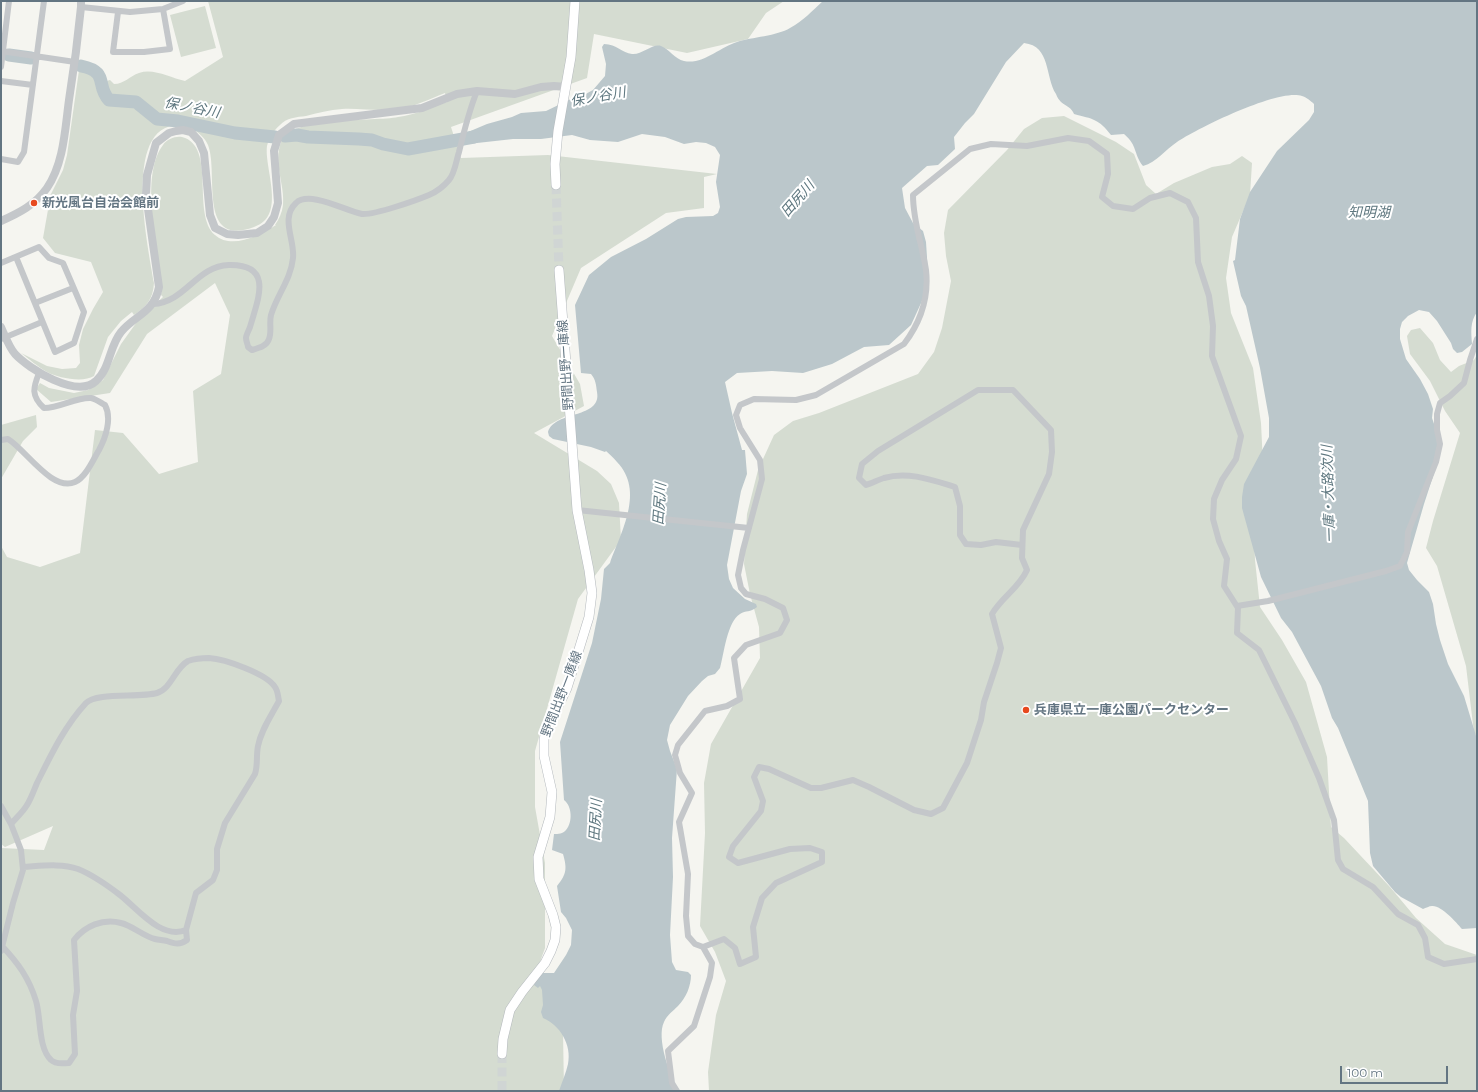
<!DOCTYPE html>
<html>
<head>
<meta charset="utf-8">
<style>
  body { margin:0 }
  #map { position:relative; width:1478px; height:1092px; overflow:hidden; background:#f5f5f0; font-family:Montserrat,sans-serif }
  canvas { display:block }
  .frame { position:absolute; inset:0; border:2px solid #637582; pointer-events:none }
  .scale { position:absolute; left:1340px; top:1066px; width:108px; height:18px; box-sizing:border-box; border:2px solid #637582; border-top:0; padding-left:5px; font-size:12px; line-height:14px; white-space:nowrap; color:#637582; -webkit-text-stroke:3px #fff; paint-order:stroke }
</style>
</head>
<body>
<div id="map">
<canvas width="1478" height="1092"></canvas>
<div class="frame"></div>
<div class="scale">100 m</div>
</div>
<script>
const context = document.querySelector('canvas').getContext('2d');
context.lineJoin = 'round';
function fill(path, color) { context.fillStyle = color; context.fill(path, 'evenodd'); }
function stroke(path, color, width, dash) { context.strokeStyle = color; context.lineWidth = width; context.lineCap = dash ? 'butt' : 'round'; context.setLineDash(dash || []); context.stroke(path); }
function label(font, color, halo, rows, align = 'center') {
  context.font = font + ' Montserrat,"Noto Sans JP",sans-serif'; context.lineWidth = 4; context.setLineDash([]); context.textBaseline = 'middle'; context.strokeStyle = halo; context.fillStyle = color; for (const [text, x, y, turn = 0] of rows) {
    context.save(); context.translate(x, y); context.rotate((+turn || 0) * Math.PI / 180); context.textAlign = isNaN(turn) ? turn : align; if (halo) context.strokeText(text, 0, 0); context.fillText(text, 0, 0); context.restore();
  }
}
fill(new Path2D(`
  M 208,1 L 784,1 L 766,13 L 748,39 L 687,53 L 594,34 L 587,78 L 451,127 L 461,158 L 548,155 L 717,174 L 704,177 L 704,208 L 666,213 L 581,268 L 552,336 L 580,384 L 584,406 L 534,433 L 597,471 L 611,484 L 619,503 L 621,540 L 578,599 L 535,751 L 535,807 L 545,863 L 545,948 L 541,959 L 538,973 L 563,1032 L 564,1091 L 1,1091 L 1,848 L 44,850 L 53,826 L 5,847 L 1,844 L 1,546 L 7,557 L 40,567 L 80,553 L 95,430 L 123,433 L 159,474 L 198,462 L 193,391 L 221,374 L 230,315 L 215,283 L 147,334 L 110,393 L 51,402 L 36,389 L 40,383 L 49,388 L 74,393 L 88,390 L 103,380 L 121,344 L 139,319 L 163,297 L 161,295 L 162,284 C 157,247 140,175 163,145 C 167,139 175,136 182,137 C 217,146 191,214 215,235 C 232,250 260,235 276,225 L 275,225 C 279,219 282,213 283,205 C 285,184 273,164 281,142 C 291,115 374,122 398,117 C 415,115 431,107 447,102 L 445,93 C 430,99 413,107 398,109 C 380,112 360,108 342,109 C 330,110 317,113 306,116 C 297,117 286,118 280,125 C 274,130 269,138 267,146 C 264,169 287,216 254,227 C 197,248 219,173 208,145 C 205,138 199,133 193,129 C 189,127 186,126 181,125 C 120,122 149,250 154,283 C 153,299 147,306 134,315 L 132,312 L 121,321 L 108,337 L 94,376 C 83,383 58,378 47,372 C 38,367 29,359 21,353 L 47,366 L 62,369 L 76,368 L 80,363 L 79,345 L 83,329 L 93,309 L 103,292 L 91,262 L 55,253 L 43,238 L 49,204 L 47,202 L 63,170 L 67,155 L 79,70 C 84,71 89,71 92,73 C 103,79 97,101 109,98 L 105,93 L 103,82 L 110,80 L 114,84 C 124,84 130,76 139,73 C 154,68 170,78 185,81 L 223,57 Z
  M 205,6 L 216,48 L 181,57 L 170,15 Z
  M 1064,116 L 1116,142 L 1134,154 L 1146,185 L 1156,194 L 1174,183 L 1212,167 L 1230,164 L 1242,156 L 1252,163 L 1250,195 L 1232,237 L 1226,278 L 1231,313 L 1253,368 L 1261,423 L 1263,464 L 1253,515 L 1255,560 L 1260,607 L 1282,640 L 1306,682 L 1327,757 L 1331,827 L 1344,838 L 1390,887 L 1416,918 L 1445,944 L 1477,955 L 1477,1091 L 709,1091 L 708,1072 L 716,1015 L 726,981 L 715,952 L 700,926 L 705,833 L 704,783 L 711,744 L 760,658 L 759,627 L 750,594 L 744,564 L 747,514 L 758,470 L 774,435 L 793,421 L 819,413 L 918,374 L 934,352 L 942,328 L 951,281 L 946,256 L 944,233 L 948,210 L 1007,150 L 1024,129 L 1042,118 Z
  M 1420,328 L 1433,343 L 1440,360 L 1451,372 L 1459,366 L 1474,360 L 1477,355 L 1477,737 L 1474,733 L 1466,666 L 1437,566 L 1426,548 L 1433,521 L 1460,433 L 1445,411 L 1430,381 L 1410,354 L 1407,336 L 1411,330 Z
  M 36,415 L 37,427 L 23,441 L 1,479 L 1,425 Z`), '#d5dcd1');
fill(new Path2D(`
  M 823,1 L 1477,1 L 1477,312 C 1470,322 1471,332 1472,344 L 1462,352 L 1457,353 L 1453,349 L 1451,343 L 1437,321 L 1429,312 L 1419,310 L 1408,316 L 1402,322 L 1400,329 L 1400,339 L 1406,359 L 1420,379 L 1428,394 L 1433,409 L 1432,418 L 1441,444 L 1440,455 L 1424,504 L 1407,563 L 1409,570 L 1417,580 L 1429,592 L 1433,604 L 1436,624 L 1440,640 L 1448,664 L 1464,696 L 1477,739 L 1477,928 L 1462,929 C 1456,922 1441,905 1432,906 C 1429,906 1426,908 1423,909 L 1401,897 L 1395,892 L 1373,866 L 1370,853 L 1368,801 L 1338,728 L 1332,718 L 1321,686 L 1292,632 L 1281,618 L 1261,577 L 1242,508 L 1242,497 L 1244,484 L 1269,437 L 1269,418 L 1260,368 L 1246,306 L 1241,296 L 1233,261 L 1235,260 L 1240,219 L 1250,192 L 1277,151 L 1309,120 L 1314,112 L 1314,104 C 1311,101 1306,97 1302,96 C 1279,88 1198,128 1177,142 C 1165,150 1157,162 1143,166 C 1133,153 1138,146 1124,134 L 1111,135 C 1099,119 1093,119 1074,114 C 1072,108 1066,106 1061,102 C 1059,100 1057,97 1056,94 C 1045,77 1051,46 1024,43 L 1006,62 L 974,114 L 965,123 L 954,137 L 955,149 L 938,165 L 927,166 L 902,188 L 905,208 L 913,223 L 923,231 L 926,242 L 928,273 L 922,301 L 911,325 L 889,345 L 864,347 L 832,364 L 803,373 L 772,371 L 737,373 L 725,382 L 732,413 L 742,450 L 745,450 L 747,474 L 741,491 L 727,565 L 729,579 L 733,588 L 745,599 L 756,604 L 757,607 C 750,613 746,610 740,614 C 727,622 724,654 720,668 L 715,674 L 708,676 L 702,681 L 688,696 L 670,725 L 667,740 L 670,751 L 677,769 L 672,838 L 673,877 L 670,935 L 672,962 L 676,970 L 688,972 L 691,975 C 691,986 686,998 678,1006 C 673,1011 667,1015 664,1022 C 656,1038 670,1077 679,1091 L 559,1091 C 562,1082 566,1073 568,1064 C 572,1045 560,1025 543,1018 L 541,1012 L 543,1005 L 542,990 L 540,986 L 538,988 L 534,985 L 538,973 L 554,973 L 566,955 L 571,945 L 572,930 L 566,918 L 561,912 L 557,886 C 567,874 567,868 563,854 L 552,850 L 554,834 C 558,834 563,834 566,830 C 573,822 572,806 564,800 L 560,742 L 592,643 L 601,599 L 604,569 L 610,563 C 621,532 645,491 617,462 C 614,458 610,455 606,451 L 605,452 L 591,447 L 553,439 L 549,436 L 548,432 C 555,410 602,419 597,392 C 596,385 596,380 591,374 L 581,373 L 575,305 L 589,275 L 611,257 L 646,239 L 678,219 L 686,217 L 713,216 L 718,213 L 720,207 L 716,182 L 720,155 L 715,147 L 706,143 L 696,142 L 684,144 L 665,137 L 642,134 L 618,142 L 590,140 L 572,135 L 541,139 L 513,139 L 468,144 L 460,142 L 457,139 L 461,135 L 487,124 L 512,117 L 521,113 L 546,111 L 573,98 L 582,96 L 593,90 L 605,76 L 606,64 L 602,47 L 604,44 C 617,44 622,53 632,54 C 642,55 653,43 661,46 C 669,49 675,59 684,61 C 703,65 720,47 737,42 C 752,37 777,36 790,28 C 803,21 812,11 823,1 Z`), '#bbc7cb');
stroke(new Path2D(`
  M 9,55 L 31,58
  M 81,66 C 110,72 95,85 109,100 L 136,102 L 157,119 L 178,121 L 235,133 L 275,137
  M 285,136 L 297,135 L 308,137 L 359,139 L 372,140 L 383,144 L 408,149 L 474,137`), '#bbc7cb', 13);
stroke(new Path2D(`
  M 556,185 L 559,270
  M 502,1054 L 502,1091`), '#d0d5d4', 9, [9, 4.5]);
const secondary = new Path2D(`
  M 556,185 L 555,164 L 558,131 L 571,57 L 575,1
  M 502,1054 L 503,1039 L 510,1010 L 522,992 L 545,963 L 551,951 L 555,940 L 556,927 L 553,915 L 539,879 L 538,857 L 550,817 L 552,792 L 544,756 L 544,739 L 548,727 L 567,688 L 589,617 L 592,593 L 589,570 L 577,510 L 559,270`);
stroke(secondary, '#b4b9bd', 10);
stroke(new Path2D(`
  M 81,7 L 130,12 L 163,9 L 183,1
  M 118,12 L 113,52 L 144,52 L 170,49 L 163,9
  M 1,51 L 75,62
  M 1,67 L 9,1
  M 1,81 L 33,85
  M 1,159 L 18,162 L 24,152 L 44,1
  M 1,263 L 39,247 L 49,258 L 63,263 L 84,312 L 74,343 L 55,352 L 16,257
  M 35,303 L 73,288
  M 153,304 C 186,302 196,266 229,265 C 274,264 258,299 250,327 C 249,330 246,335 246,338 C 246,341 248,345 248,347 L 252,350 C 259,348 267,346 269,339 C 272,332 269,323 271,315 C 277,295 291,279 293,258 C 295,240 280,218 296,203 C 309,190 346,211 362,214 C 375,215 417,200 429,195 C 436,192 444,186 449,180 C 455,173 456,161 459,152 C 464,131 469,111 477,91
  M 1,339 L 42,322
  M 1,440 L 8,439 C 26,450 52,492 75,482 C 86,477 93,460 99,450 C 106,437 112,418 105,405 C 101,403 96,399 91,398 C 76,397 60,408 44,408 C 31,396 33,388 39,373
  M 577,510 L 749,528
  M 1237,606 L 1268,601 L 1386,571 L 1400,566 L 1407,552 L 1408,532 L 1436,462 L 1440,444 L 1437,430 L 1437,414 L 1440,403 L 1450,396 L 1464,383 L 1470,360 L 1477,339
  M 1,806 L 11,824 L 21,850 L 23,870 L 13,903 L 1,951
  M 23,867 C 41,866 61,863 78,869 C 93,875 107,885 120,895 C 138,909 161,940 186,930
  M 2,946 C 18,963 29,978 36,1001 C 41,1017 38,1048 51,1060 C 56,1065 64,1063 69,1063 L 75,1054 L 73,1015 L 77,991 L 74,940 C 85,926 103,918 121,923 C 133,926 143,936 155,939 C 159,940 163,940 167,941 C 175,944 180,945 187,940 L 186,930 L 196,893 L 213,880 L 217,870 L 217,849 L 225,823 L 255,774 C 258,765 256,756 258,746 C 261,730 271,716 279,701 C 278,697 278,691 275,687 C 267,674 225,659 209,658 C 203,658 194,659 188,661 C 175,668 171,689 157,693 C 139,698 96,692 86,703 C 64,727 51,755 37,783 C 34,790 31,799 27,805 C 23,812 16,818 11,824
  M 703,947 L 724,939 L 735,948 L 740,964 L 756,957 L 753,927 L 762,898 L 776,883 L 822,862 L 822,852 L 810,848 L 790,849 L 738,863 L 729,857 L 733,846 L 761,811 L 763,801 L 754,777 L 759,767 L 769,769 L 811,788 L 821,788 L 853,780 L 869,787 L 914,810 L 931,814 L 943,808 L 967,763 L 981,720 L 984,702 L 997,663 L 1001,648 L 992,614 C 1002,597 1019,588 1027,570 L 1022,558 L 1023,530 L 1049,474 L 1052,452 L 1051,430 L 1013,390 L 978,390 L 878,451 L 862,464 L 859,478 L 866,485 C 872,483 878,480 884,478 C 908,471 932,480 955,487 L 960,506 L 960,535 L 966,544 L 981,545 L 996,542 L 1022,545
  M 677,1091 L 672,1083 L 668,1051 L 694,1026 L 710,977 L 712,963 L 703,947 L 695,944 L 688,936 L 686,916 L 688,874 L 679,822 L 692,793 L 680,773 L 675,755 L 678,745 L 705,711 L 727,706 L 740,699 L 734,658 L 746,645 L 780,633 L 787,620 L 783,608 L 765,599 L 746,594 L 741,588 L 738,575 L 743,550 L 762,479 L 760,460 L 740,428 L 736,415 L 740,405 L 754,399 L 796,400 L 816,395 L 904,344 C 920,323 929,297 926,270 C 922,244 913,222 913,195 L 970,149 L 991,144 L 1027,146 L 1068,138 L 1089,141 L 1107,154 L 1108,174 L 1102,197 L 1113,206 L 1133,209 L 1150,198 L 1170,193 L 1188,202 L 1196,218 L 1198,262 L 1209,296 L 1213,326 L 1212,356 L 1241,436 L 1236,459 L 1222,480 L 1214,499 L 1213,519 L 1219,541 L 1227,559 L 1224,586 L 1238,608 L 1237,633 L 1259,650 L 1295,723 L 1319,778 L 1334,820 L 1338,860 L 1343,869 L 1373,887 L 1398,914 L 1418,925 L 1425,938 L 1428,957 L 1444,964 L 1477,959`), '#c4c7ca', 6);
stroke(new Path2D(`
  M 1,221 C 19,213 35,205 47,188 C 64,163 65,129 69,100 C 74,69 78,38 81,7 L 81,1
  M 1,327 C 5,336 9,347 15,354 C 29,369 77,399 96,381 C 110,369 109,347 121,332 C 135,315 154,313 159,287 L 146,195 L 147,175 L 156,143 L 169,133 L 176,131 L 183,130 L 191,132 L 199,141 L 204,153 L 210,215 L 215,228 L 227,234 L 238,235 L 257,233 L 268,226 L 274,217 L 278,203 L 274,151 L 279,135 L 294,124 L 422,108 L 457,94 L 477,91 L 515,94 L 541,87 L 554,86 L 566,87`), '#c4c7ca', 8);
stroke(secondary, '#fff', 9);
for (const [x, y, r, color] of [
  [34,203,4,"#e7491e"],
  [1026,710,4,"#e7491e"]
]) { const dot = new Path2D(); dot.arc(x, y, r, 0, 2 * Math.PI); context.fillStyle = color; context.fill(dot); stroke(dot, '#fff', 1.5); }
label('bold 13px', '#637582', '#fff', [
  ["新光風台自治会館前",42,203],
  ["兵庫県立一庫公園パークセンター",1034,710]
], 'left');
label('13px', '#637582', '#fff', [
  ["野間出野一庫線",566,365,-94],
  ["野間出野一庫線",562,694,-69]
]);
label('italic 14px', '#5e777f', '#fff', [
  ["保ノ谷川",598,97,-10],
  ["保ノ谷川",192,108,11],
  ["田尻川",798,199,-49],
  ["知明湖",1369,213],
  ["一庫・大路次川",1329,494,-92],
  ["田尻川",660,504,-86],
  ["田尻川",596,820,-87]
]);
</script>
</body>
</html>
